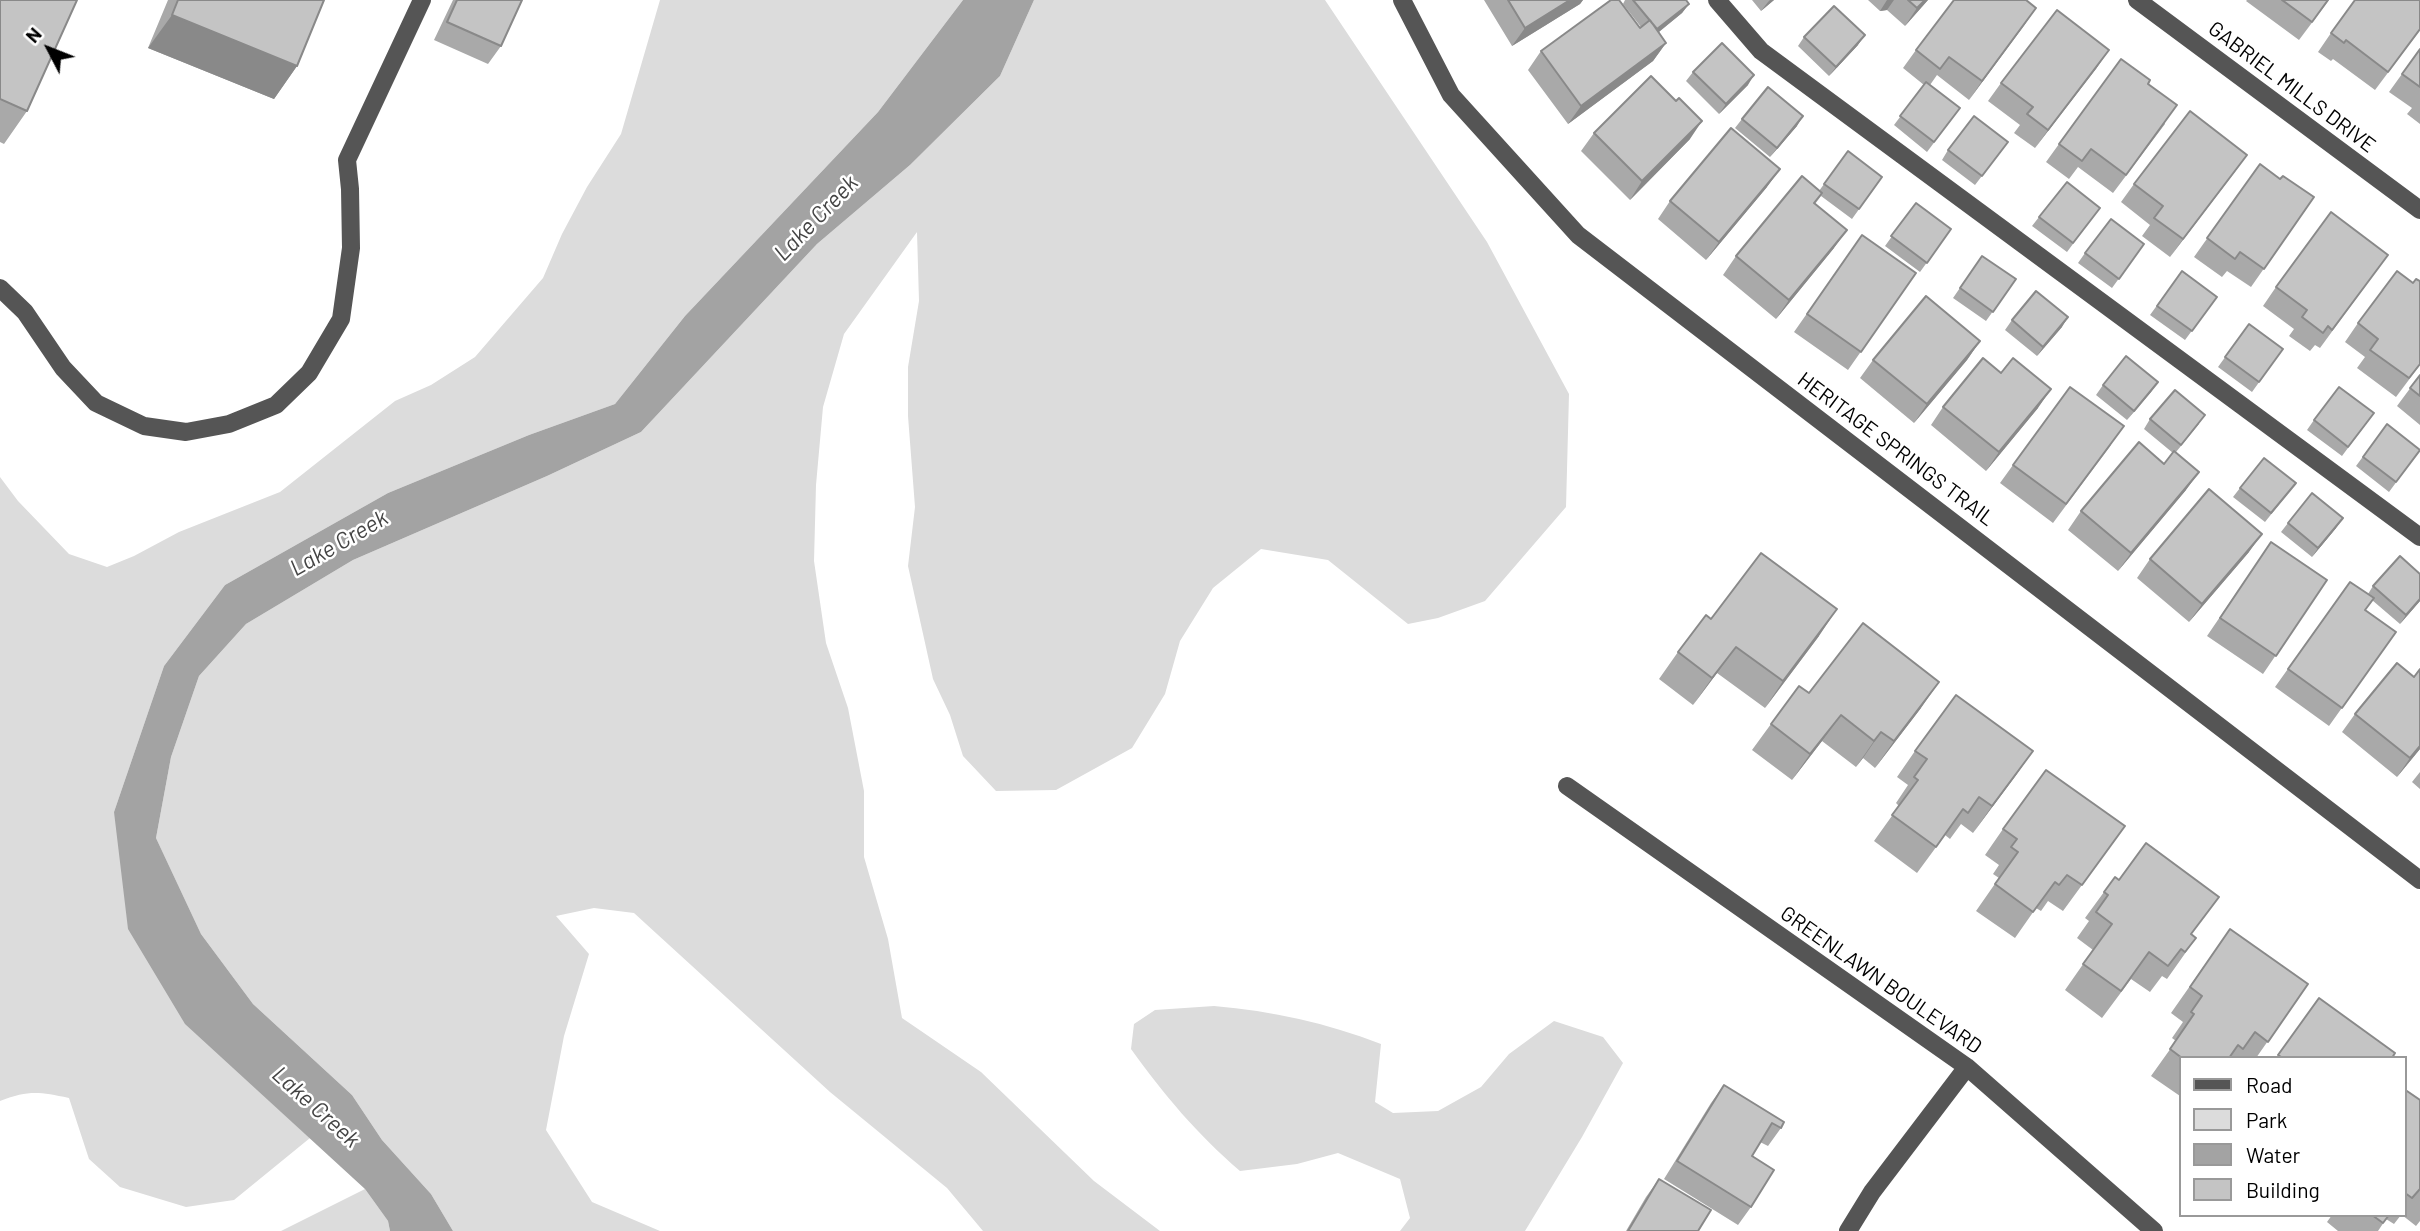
<!DOCTYPE html>
<html>
<head>
<meta charset="utf-8">
<style>
  body { margin:0 }
  #map { position:relative; width:2420px; height:1231px; overflow:hidden; background:#fff; font-family:Barlow,sans-serif }
  canvas { display:block }
  .legend { position:absolute; left:2179px; top:1056px; width:228px; height:161px; box-sizing:border-box; background:#fff; border:2px solid #999; margin:0; padding:9px 12px; list-style:none; font-size:21px; color:#000 }
  .legend li { display:flex; align-items:center; gap:14px; height:35px }
  .legend b { width:35px; border:2px solid #999 }
  .north { position:absolute; left:14px; top:14px; width:70px; height:70px; -webkit-text-stroke:5px #fff; paint-order:stroke; rotate:312deg; font-size:19px; font-weight:700; line-height:28px; text-align:center; color:#000 }
  .north::after { content:''; display:block; margin:auto; width:24px; height:32px; background:#000; clip-path:polygon(50% 0,100% 100%,50% 72%,0 100%) }
</style>
</head>
<body>
<div id="map">
<canvas width="2420" height="1231"></canvas>
<ul class="legend">
<li><b style="height:9px;background:#555"></b>Road</li>
<li><b style="height:19px;background:#dcdcdc"></b>Park</li>
<li><b style="height:19px;background:#a3a3a3"></b>Water</li>
<li><b style="height:19px;background:#c4c4c4"></b>Building</li>
</ul>
<div class="north">N</div>
</div>
<script>
const context = document.querySelector('canvas').getContext('2d');
context.lineJoin = 'round';
function fill(path, color) { context.fillStyle = color; context.fill(path, 'evenodd'); }
function stroke(path, color, width, dash) { context.strokeStyle = color; context.lineWidth = width; context.lineCap = dash ? 'butt' : 'round'; context.setLineDash(dash || []); context.stroke(path); }
function label(font, color, halo, rows, align = 'center') {
  context.font = font + ' Barlow,sans-serif'; context.lineWidth = 5; context.setLineDash([]); context.textBaseline = 'middle'; context.strokeStyle = halo; context.fillStyle = color; for (const [text, x, y, turn = 0] of rows) {
    context.save(); context.translate(x, y); context.rotate((+turn || 0) * Math.PI / 180); context.textAlign = isNaN(turn) ? turn : align; if (halo) context.strokeText(text, 0, 0); context.fillText(text, 0, 0); context.restore();
  }
}
fill(new Path2D(`
  M 660,0 L 963,0 L 878,112 L 685,316 L 615,404 L 529,435 L 388,493 L 225,585 L 164,666 L 114,812 L 270,1101 L 310,1138 L 234,1200 L 186,1207 L 120,1187 L 89,1159 L 69,1098 C 39,1092 29,1090 0,1101 L 0,477 L 18,501 L 69,554 L 107,567 L 134,556 L 179,532 L 280,492 L 395,401 L 431,385 L 475,357 L 543,278 L 562,234 L 587,187 L 621,134 Z
  M 1034,0 L 1325,0 L 1487,242 L 1569,394 L 1566,507 L 1485,601 L 1438,618 L 1408,624 L 1328,560 L 1261,549 L 1213,588 L 1180,641 L 1165,694 L 1132,748 L 1056,790 L 996,791 L 963,756 L 950,715 L 933,679 L 908,566 L 915,507 L 908,416 L 908,367 L 919,301 L 917,232 L 844,334 L 823,407 L 816,485 L 814,561 L 826,643 L 848,708 L 864,791 L 864,857 L 888,939 L 902,1018 L 981,1072 L 1094,1181 L 1160,1231 L 983,1231 L 947,1188 L 830,1092 L 634,913 L 594,908 L 556,916 L 589,954 L 564,1036 L 546,1130 L 592,1202 L 660,1231 L 453,1231 L 431,1194 L 382,1140 L 352,1095 L 253,1004 L 201,934 L 156,838 L 171,757 L 199,676 L 246,624 L 353,560 L 547,476 L 641,432 L 817,244 L 910,165 L 1000,76 Z
  M 1214,1006 C 1272,1011 1327,1023 1381,1044 L 1375,1102 L 1393,1113 L 1438,1111 L 1481,1087 L 1509,1054 L 1554,1021 L 1603,1037 L 1623,1063 L 1582,1137 L 1525,1231 L 1400,1231 L 1410,1218 L 1400,1179 L 1338,1153 L 1297,1164 L 1240,1171 C 1196,1133 1165,1096 1131,1049 L 1134,1024 L 1155,1010 Z
  M 365,1189 L 388,1221 L 390,1231 L 281,1231 Z`), '#dcdcdc');
fill(new Path2D(`
  M 963,0 L 1034,0 L 1000,76 L 910,165 L 817,244 L 641,432 L 547,476 L 353,560 L 246,624 L 199,676 L 171,757 L 156,838 L 201,934 L 253,1004 L 352,1095 L 382,1140 L 431,1194 L 453,1231 L 390,1231 L 388,1221 L 365,1189 L 185,1024 L 128,929 L 114,812 L 164,666 L 225,585 L 388,493 L 529,435 L 615,404 L 685,316 L 878,112 Z`), '#a3a3a3');
stroke(new Path2D(`
  M 1402,0 L 1451,95 L 1578,235 L 2420,880
  M 1717,0 L 1761,51 L 2420,537
  M 2137,0 L 2420,210
  M 0,288 L 25,312 L 63,368 L 96,403 L 144,426 L 186,432 L 229,424 L 276,405 L 309,373 L 341,319 L 351,248 L 350,189 L 347,160 L 422,0
  M 1567,786 L 1967,1067 L 2154,1231
  M 1848,1231 L 1872,1192 L 1967,1067`), '#555', 18);
fill(new Path2D(`
  M 0,0 L 27,111 L 4,144 L 0,142 Z
  M 168,0 L 324,0 L 297,66 L 274,99 L 148,48 Z
  M 453,0 L 522,0 L 501,46 L 488,64 L 434,40 Z
  M 1484,0 L 1583,0 L 1580,4 L 1512,46 Z
  M 1625,0 L 1686,0 L 1689,4 L 1682,13 L 1659,32 L 1666,43 L 1653,61 L 1568,124 L 1528,70 L 1541,51 L 1640,28 L 1641,27 L 1623,4 Z
  M 1752,0 L 1774,0 L 1761,11 Z
  M 1868,0 L 1928,0 L 1905,26 L 1887,10 L 1880,11 Z
  M 2247,0 L 2329,0 L 2299,40 L 2246,1 Z
  M 2420,0 L 2420,30 L 2375,90 L 2333,59 L 2331,61 L 2318,52 L 2331,33 Z
  M 2036,8 L 1969,100 L 1937,75 L 1930,85 L 1960,108 L 1927,152 L 1894,125 L 1924,85 L 1903,68 L 1916,50 Z
  M 1804,37 L 1858,45 L 1829,76 L 1798,46 Z
  M 2420,49 L 2420,124 L 2407,114 L 2412,108 L 2389,92 Z
  M 2109,50 L 2035,148 L 2014,133 L 2020,125 L 1988,101 L 2001,83 Z
  M 1693,72 L 1748,85 L 1719,114 L 1686,81 Z
  M 2148,84 L 2165,124 L 2113,193 L 2078,167 L 2069,179 L 2046,162 L 2059,144 Z
  M 1676,101 L 1690,139 L 1630,200 L 1581,151 L 1594,133 Z
  M 1742,119 L 1797,126 L 1770,157 L 1735,128 Z
  M 2008,142 L 1975,185 L 1942,160 L 1948,150 Z
  M 1848,151 L 1882,177 L 1852,219 L 1821,196 L 1815,204 L 1834,248 L 1776,319 L 1723,275 L 1736,256 L 1819,191 Z
  M 2247,155 L 2170,257 L 2142,236 L 2150,225 L 2121,202 L 2134,184 Z
  M 2260,164 L 2280,179 L 2314,197 L 2251,287 L 2227,271 L 2222,277 L 2194,257 Z
  M 1767,187 L 1706,260 L 1658,219 L 1670,201 Z
  M 1916,203 L 1951,229 L 1920,272 L 1885,246 Z
  M 2039,217 L 2093,217 L 2067,252 L 2032,226 Z
  M 1862,235 L 1916,273 L 1848,370 L 1794,332 Z
  M 2144,244 L 2112,288 L 2078,263 L 2085,253 Z
  M 2388,255 L 2320,348 L 2315,345 L 2310,351 L 2289,336 L 2294,329 L 2263,306 L 2276,287 Z
  M 1982,256 L 2016,279 L 1986,321 L 1953,298 Z
  M 2182,271 L 2217,297 L 2185,340 L 2150,315 Z
  M 2413,283 L 2420,365 L 2396,397 L 2357,368 L 2365,357 L 2345,342 L 2358,323 Z
  M 2012,320 L 2062,327 L 2037,356 L 2005,330 Z
  M 2249,324 L 2283,349 L 2252,392 L 2218,367 Z
  M 1980,341 L 1967,360 L 1914,423 L 1860,378 L 1873,360 Z
  M 2420,375 L 2420,425 L 2397,406 Z
  M 2158,382 L 2127,420 L 2096,395 L 2103,385 Z
  M 1943,407 L 2038,408 L 1986,471 L 1931,425 Z
  M 2374,413 L 2342,456 L 2307,430 L 2314,420 Z
  M 2150,419 L 2199,424 L 2176,452 L 2186,490 L 2118,571 L 2068,530 L 2081,511 L 2164,464 L 2173,453 L 2144,429 Z
  M 2387,424 L 2420,450 L 2389,492 L 2356,466 Z
  M 2111,445 L 2053,523 L 2000,483 L 2013,465 Z
  M 2240,488 L 2289,492 L 2265,522 L 2233,497 Z
  M 2288,523 L 2336,528 L 2312,557 L 2281,532 Z
  M 2271,542 L 2327,580 L 2263,674 L 2207,636 Z
  M 2249,552 L 2189,622 L 2137,578 L 2150,559 Z
  M 2420,574 L 2420,601 L 2400,624 L 2372,600 L 2365,610 L 2396,632 L 2329,726 L 2275,687 L 2350,582 L 2368,594 L 2373,586 Z
  M 1711,619 L 1819,636 L 1765,708 L 1717,673 L 1693,705 L 1659,679 L 1678,652 Z
  M 2420,669 L 2420,749 L 2397,777 L 2342,732 L 2355,714 L 2414,677 Z
  M 1809,693 L 1921,708 L 1875,768 L 1863,758 L 1856,767 L 1822,741 L 1792,780 L 1752,750 L 1771,724 Z
  M 1915,751 L 2033,751 L 1973,833 L 1961,824 L 1950,839 L 1945,835 L 1917,873 L 1874,841 L 1899,806 L 1896,803 L 1908,785 L 1897,777 Z
  M 2420,772 L 2420,789 L 2412,782 Z
  M 2125,826 L 2063,911 L 2048,901 L 2041,911 L 2036,908 L 2015,938 L 1976,911 L 1999,878 L 1993,874 L 1999,865 L 1985,855 L 2003,829 Z
  M 2104,892 L 2196,938 L 2167,979 L 2162,976 L 2150,992 L 2131,979 L 2102,1018 L 2065,990 L 2093,950 L 2077,938 L 2089,921 L 2085,918 Z
  M 2230,929 L 2308,984 L 2256,1058 L 2180,1058 L 2180,1096 L 2151,1076 L 2176,1041 L 2172,1038 L 2183,1022 L 2171,1013 Z
  M 1724,1085 L 1781,1128 L 1768,1146 L 1760,1142 L 1752,1156 L 1751,1207 L 1738,1225 L 1664,1179 L 1711,1103 Z
  M 2404,1089 L 2420,1100 L 2420,1221 L 2416,1226 L 2402,1215 L 2404,1215 Z
  M 1659,1179 L 1698,1231 L 1626,1231 L 1646,1197 Z
  M 2332,1215 L 2401,1215 L 2394,1224 L 2386,1219 L 2378,1231 L 2338,1231 L 2327,1222 Z`), '#a9a9a9');
fill(new Path2D(`
  M 1570,0 L 1583,0 L 1580,4 L 1512,46 L 1525,28 Z
  M 1770,0 L 1774,0 L 1761,11 L 1768,2 Z
  M 1887,0 L 1894,0 L 1887,10 L 1880,11 Z
  M 1925,0 L 1928,0 L 1905,26 L 1917,8 Z
  M 1689,4 L 1682,13 L 1650,39 L 1657,29 Z
  M 2036,8 L 2023,27 L 1969,100 L 1982,81 Z
  M 172,15 L 297,66 L 274,99 L 148,48 Z
  M 1865,35 L 1858,45 L 1829,76 L 1836,67 Z
  M 1666,43 L 1653,61 L 1568,124 L 1581,106 Z
  M 2109,50 L 2096,69 L 2035,148 L 2048,130 Z
  M 1754,75 L 1748,85 L 1719,114 L 1726,104 Z
  M 1803,116 L 1797,126 L 1770,157 L 1777,148 Z
  M 1702,121 L 1690,139 L 1630,200 L 1642,181 Z
  M 2247,155 L 2234,173 L 2170,257 L 2183,239 Z
  M 1780,169 L 1767,187 L 1706,260 L 1719,242 Z
  M 1847,230 L 1834,248 L 1776,319 L 1789,300 Z
  M 2068,317 L 2062,327 L 2037,356 L 2043,347 Z
  M 1980,341 L 1967,360 L 1914,423 L 1927,404 Z
  M 2158,382 L 2151,392 L 2127,420 L 2134,411 Z
  M 2051,389 L 2038,408 L 1986,471 L 1999,452 Z
  M 2199,472 L 2186,490 L 2118,571 L 2131,553 Z
  M 2343,518 L 2336,528 L 2312,557 L 2318,548 Z
  M 2262,534 L 2249,552 L 2189,622 L 2202,604 Z
  M 2420,599 L 2420,601 L 2400,624 L 2406,615 Z
  M 1837,609 L 1819,636 L 1765,708 L 1783,681 Z
  M 1736,647 L 1717,673 L 1693,705 L 1712,678 Z
  M 1939,682 L 1921,708 L 1875,768 L 1894,741 Z
  M 1841,715 L 1822,741 L 1792,780 L 1810,754 Z
  M 1881,732 L 1863,758 L 1856,767 L 1874,741 Z
  M 2420,746 L 2420,749 L 2397,777 L 2410,758 Z
  M 2033,751 L 2014,778 L 1973,833 L 1992,806 Z`), '#898989');
const building = new Path2D(`
  M 0,0 L 77,0 L 27,111 L 0,99 Z
  M 178,0 L 324,0 L 297,66 L 172,15 Z
  M 457,0 L 522,0 L 501,46 L 447,22 Z
  M 1508,0 L 1570,0 L 1525,28 Z
  M 1611,0 L 1619,0 L 1640,28 L 1650,20 L 1666,43 L 1581,106 L 1541,51 Z
  M 1633,0 L 1686,0 L 1689,4 L 1657,29 Z
  M 1908,0 L 1925,0 L 1917,8 Z
  M 1954,0 L 2026,0 L 2036,8 L 1982,81 L 1949,57 L 1940,69 L 1916,50 Z
  M 2282,0 L 2328,0 L 2312,22 Z
  M 2355,0 L 2420,0 L 2420,29 L 2388,72 L 2346,40 L 2344,43 L 2331,33 Z
  M 1834,6 L 1865,35 L 1836,67 L 1804,37 Z
  M 2057,10 L 2109,50 L 2048,130 L 2027,114 L 2033,107 L 2001,83 Z
  M 1722,43 L 1754,75 L 1726,104 L 1693,72 Z
  M 2420,49 L 2420,87 L 2402,74 Z
  M 2121,59 L 2150,80 L 2148,84 L 2177,105 L 2126,175 L 2091,149 L 2082,161 L 2059,144 Z
  M 1651,76 L 1676,101 L 1679,98 L 1702,121 L 1642,181 L 1594,133 Z
  M 1926,82 L 1960,108 L 1934,142 L 1900,116 Z
  M 1768,87 L 1803,116 L 1777,148 L 1742,119 Z
  M 2190,111 L 2247,155 L 2183,239 L 2154,218 L 2163,206 L 2134,184 Z
  M 1974,116 L 2008,142 L 1982,176 L 1948,150 Z
  M 1731,128 L 1780,169 L 1719,242 L 1670,201 Z
  M 1848,151 L 1882,177 L 1859,209 L 1824,184 Z
  M 2260,164 L 2280,179 L 2283,176 L 2314,197 L 2264,269 L 2240,252 L 2235,259 L 2207,238 Z
  M 1802,176 L 1822,193 L 1814,203 L 1847,230 L 1789,300 L 1736,256 Z
  M 2067,182 L 2100,208 L 2073,243 L 2039,217 Z
  M 1916,203 L 1951,229 L 1927,263 L 1891,236 Z
  M 2331,212 L 2388,255 L 2332,330 L 2328,326 L 2323,333 L 2302,317 L 2307,310 L 2276,287 Z
  M 2111,219 L 2144,244 L 2119,279 L 2085,253 Z
  M 1862,235 L 1916,273 L 1861,352 L 1807,314 Z
  M 1982,256 L 2016,279 L 1993,312 L 1960,288 Z
  M 2182,271 L 2217,297 L 2192,331 L 2157,306 Z
  M 2397,271 L 2413,283 L 2416,279 L 2420,281 L 2420,364 L 2409,378 L 2370,350 L 2378,339 L 2358,323 Z
  M 2036,291 L 2068,317 L 2043,347 L 2012,320 Z
  M 1926,296 L 1980,341 L 1927,404 L 1873,360 Z
  M 2249,324 L 2283,349 L 2259,382 L 2225,357 Z
  M 2126,356 L 2158,382 L 2134,411 L 2103,385 Z
  M 1983,358 L 2001,373 L 2013,358 L 2051,389 L 1999,452 L 1943,407 Z
  M 2420,375 L 2420,396 L 2410,388 Z
  M 2070,387 L 2124,426 L 2066,504 L 2013,465 Z
  M 2339,387 L 2374,413 L 2348,447 L 2314,420 Z
  M 2175,390 L 2205,415 L 2181,445 L 2150,419 Z
  M 2387,424 L 2420,450 L 2396,482 L 2363,457 Z
  M 2139,442 L 2164,464 L 2174,451 L 2199,472 L 2131,553 L 2081,511 Z
  M 2264,458 L 2296,483 L 2271,513 L 2240,488 Z
  M 2209,489 L 2262,534 L 2202,604 L 2150,559 Z
  M 2312,493 L 2343,518 L 2318,548 L 2288,523 Z
  M 2271,542 L 2327,580 L 2276,656 L 2220,618 Z
  M 1761,553 L 1837,609 L 1783,681 L 1736,647 L 1712,678 L 1678,652 L 1706,615 L 1711,619 Z
  M 2400,556 L 2420,574 L 2420,599 L 2406,615 L 2373,586 Z
  M 2350,582 L 2374,598 L 2365,610 L 2396,632 L 2342,708 L 2288,669 Z
  M 1863,623 L 1939,682 L 1894,741 L 1881,732 L 1874,741 L 1841,715 L 1810,754 L 1771,724 L 1799,686 L 1809,693 Z
  M 2397,663 L 2414,677 L 2420,669 L 2420,746 L 2410,758 L 2355,714 Z
  M 1956,695 L 2033,751 L 1992,806 L 1979,797 L 1968,813 L 1963,809 L 1936,847 L 1892,815 L 1918,780 L 1914,777 L 1927,759 L 1915,751 Z
  M 2046,770 L 2125,826 L 2082,885 L 2067,875 L 2059,885 L 2055,882 L 2033,912 L 1995,884 L 2018,852 L 2011,847 L 2017,839 L 2003,829 Z
  M 2146,843 L 2219,897 L 2191,934 L 2196,938 L 2185,952 L 2181,949 L 2168,966 L 2149,952 L 2121,991 L 2083,964 L 2112,924 L 2096,912 L 2108,895 L 2104,892 L 2115,877 L 2119,880 Z
  M 2230,929 L 2308,984 L 2268,1042 L 2255,1032 L 2243,1049 L 2238,1045 L 2229,1058 L 2182,1058 L 2170,1049 L 2194,1014 L 2191,1012 L 2202,996 L 2190,987 Z
  M 2319,998 L 2395,1053 L 2392,1058 L 2283,1058 L 2278,1055 Z
  M 1724,1085 L 1784,1122 L 1781,1128 L 1772,1123 L 1752,1156 L 1774,1170 L 1751,1207 L 1677,1161 Z
  M 2404,1089 L 2420,1100 L 2420,1189 L 2412,1198 L 2405,1193 L 2404,1194 Z
  M 1659,1179 L 1711,1210 L 1698,1231 L 1628,1231 Z
  M 2372,1215 L 2389,1215 L 2383,1223 Z`);
fill(building, '#c4c4c4');
stroke(building, '#898989', 2);
label('21px', '#000', '#fff', [
  ["GABRIEL MILLS DRIVE",2292,87,37],
  ["HERITAGE SPRINGS TRAIL",1896,449,37],
  ["GREENLAWN BOULEVARD",1881,980,35]
]);
label('italic 23px', '#444', '#fff', [
  ["Lake Creek",816,218,-46],
  ["Lake Creek",339,543,-30],
  ["Lake Creek",316,1107,42]
]);
</script>
</body>
</html>
